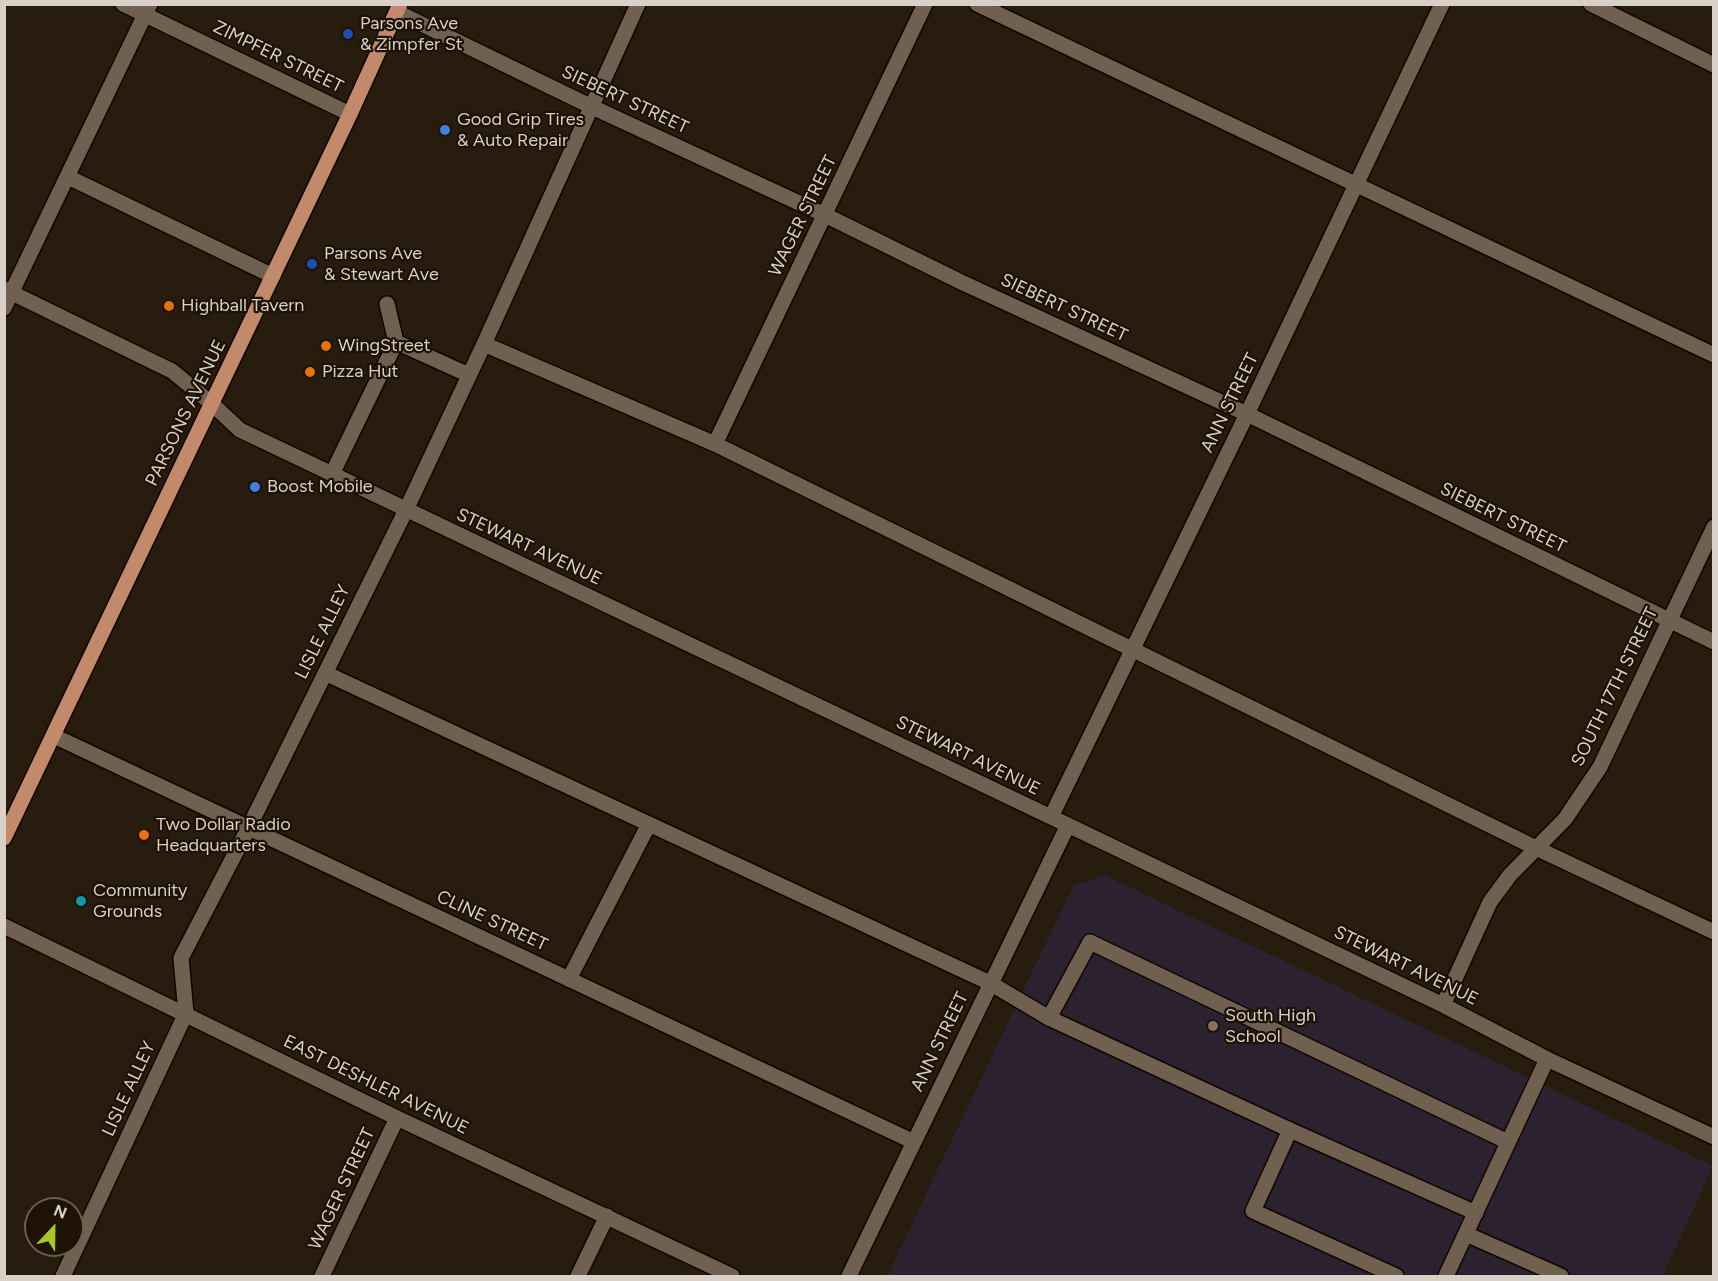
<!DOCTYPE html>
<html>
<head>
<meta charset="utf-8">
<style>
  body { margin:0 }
  #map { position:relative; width:1718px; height:1281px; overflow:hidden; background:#281c0e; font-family:Figtree,sans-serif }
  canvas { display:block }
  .frame { position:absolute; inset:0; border:6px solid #d9d0c8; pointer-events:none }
  .north { position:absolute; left:24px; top:1197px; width:60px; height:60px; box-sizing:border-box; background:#1e1205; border:2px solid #695e53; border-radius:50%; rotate:22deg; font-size:16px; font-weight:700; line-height:24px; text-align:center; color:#d9d0c8 }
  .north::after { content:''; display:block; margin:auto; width:21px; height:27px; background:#a5c823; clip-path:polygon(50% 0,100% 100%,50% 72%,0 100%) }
</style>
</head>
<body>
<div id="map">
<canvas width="1718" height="1281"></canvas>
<div class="frame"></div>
<div class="north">N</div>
</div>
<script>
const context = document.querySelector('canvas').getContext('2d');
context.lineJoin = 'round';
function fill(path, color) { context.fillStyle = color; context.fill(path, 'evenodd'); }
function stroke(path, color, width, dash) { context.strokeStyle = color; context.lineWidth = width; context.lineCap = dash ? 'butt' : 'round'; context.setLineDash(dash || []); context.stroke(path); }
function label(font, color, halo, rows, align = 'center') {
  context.font = font + ' Figtree,sans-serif'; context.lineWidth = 4.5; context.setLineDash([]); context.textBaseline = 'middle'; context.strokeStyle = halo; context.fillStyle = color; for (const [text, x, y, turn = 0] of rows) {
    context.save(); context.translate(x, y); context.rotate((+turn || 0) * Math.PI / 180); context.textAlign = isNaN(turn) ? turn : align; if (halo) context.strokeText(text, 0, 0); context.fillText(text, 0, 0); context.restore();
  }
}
fill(new Path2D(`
  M 1104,875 L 1713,1166 L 1663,1276 L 887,1276 L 1073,886 Z`), '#2c212e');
const service = new Path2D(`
  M 977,4 L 1714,355
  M 68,177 L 273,276
  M 387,304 L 396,342
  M 4,308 L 150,4
  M 484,344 L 715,444 L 1536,848 L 1714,932
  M 332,474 L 396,342 L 469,375
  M 325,673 L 990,983 L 1049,1018 L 1290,1130 L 1476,1213
  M 569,979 L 649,824
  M 1049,1018 L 1090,942 L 1508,1142
  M 1290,1130 L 1253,1211 L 1396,1276
  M 1466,1234 L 1561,1276
  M 63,1276 L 186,1013 L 181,958 L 249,827 L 406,510 L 484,344 L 638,4
  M 578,1276 L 607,1216
  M 1446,1276 L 1547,1059`);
const minor = new Path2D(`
  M 123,4 L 350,114
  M 1591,4 L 1714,65
  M 397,12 L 590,106 L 825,215 L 961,282 L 1247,414 L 1714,642
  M 4,289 L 172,371 L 211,403 L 240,430 L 1051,817 L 1443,1005 L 1547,1059 L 1714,1137
  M 715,444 L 925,4
  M 54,736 L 914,1142
  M 1051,817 L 1247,414 L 1442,4
  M 4,926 L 397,1118 L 732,1276
  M 1443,1005 L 1490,902 L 1510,875 L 1565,819 L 1600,767 L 1714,527
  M 322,1276 L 397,1118
  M 849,1276 L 1068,825`);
const primary = new Path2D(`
  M 4,838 L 350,114 L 400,4`);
stroke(service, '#100600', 18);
stroke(minor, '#100600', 18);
stroke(primary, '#100600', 18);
stroke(service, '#6f6050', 15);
stroke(minor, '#6f6050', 15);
stroke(primary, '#c2896b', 15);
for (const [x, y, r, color] of [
  [348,34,6,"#1a4fb4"],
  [445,130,6,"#3f7fe0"],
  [312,264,6,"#1a4fb4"],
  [169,306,6,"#e8710a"],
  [326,346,6,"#e8710a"],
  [310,372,6,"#e8710a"],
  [255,487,6,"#3f7fe0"],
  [144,835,6,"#e8710a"],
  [81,901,6,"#0f9aa8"],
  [1213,1026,6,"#8d6e63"]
]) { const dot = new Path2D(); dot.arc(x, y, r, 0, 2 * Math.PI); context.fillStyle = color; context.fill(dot); stroke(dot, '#1e1205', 2); }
label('18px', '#d9d0c8', '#1e1205', [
  ["Parsons Ave",360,24],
  ["& Zimpfer St",360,45],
  ["Good Grip Tires",457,120],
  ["& Auto Repair",457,141],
  ["Parsons Ave",324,254],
  ["& Stewart Ave",324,275],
  ["Highball Tavern",181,306],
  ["WingStreet",338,346],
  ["Pizza Hut",322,372],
  ["Boost Mobile",267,487],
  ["Two Dollar Radio",156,825],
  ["Headquarters",156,846],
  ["Community",93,891],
  ["Grounds",93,912],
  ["South High",1225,1016],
  ["School",1225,1037]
], 'left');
label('18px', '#d9d0c8', '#1e1205', [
  ["ZIMPFER STREET",278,57,26],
  ["SIEBERT STREET",625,100,25],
  ["WAGER STREET",803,216,-64],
  ["SIEBERT STREET",1064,308,25],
  ["ANN STREET",1230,403,-64],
  ["PARSONS AVENUE",186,413,-64],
  ["SIEBERT STREET",1503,518,26],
  ["STEWART AVENUE",529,547,25],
  ["LISLE ALLEY",323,632,-64],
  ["SOUTH 17TH STREET",1615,687,-64],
  ["STEWART AVENUE",968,756,26],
  ["CLINE STREET",492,921,25],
  ["STEWART AVENUE",1406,966,26],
  ["ANN STREET",940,1042,-64],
  ["EAST DESHLER AVENUE",376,1085,26],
  ["LISLE ALLEY",129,1089,-65],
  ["WAGER STREET",342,1189,-65]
]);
</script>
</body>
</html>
